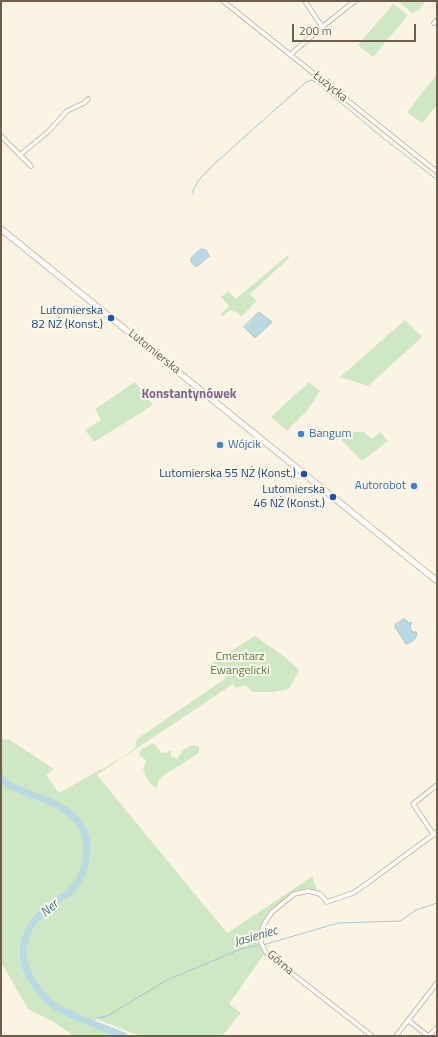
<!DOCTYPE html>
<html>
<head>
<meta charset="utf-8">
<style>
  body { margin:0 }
  #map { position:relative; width:438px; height:1037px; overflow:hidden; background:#fbf4e4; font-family:"Titillium Web",sans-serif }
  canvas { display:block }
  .frame { position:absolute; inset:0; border:2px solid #725c4b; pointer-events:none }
  .scale { position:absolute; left:292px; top:24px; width:124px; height:18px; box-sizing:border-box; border:2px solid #725c4b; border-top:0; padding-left:5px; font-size:12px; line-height:14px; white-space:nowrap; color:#725c4b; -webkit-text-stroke:3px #fef8ea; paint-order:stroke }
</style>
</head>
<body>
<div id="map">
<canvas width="438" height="1037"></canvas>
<div class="frame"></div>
<div class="scale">200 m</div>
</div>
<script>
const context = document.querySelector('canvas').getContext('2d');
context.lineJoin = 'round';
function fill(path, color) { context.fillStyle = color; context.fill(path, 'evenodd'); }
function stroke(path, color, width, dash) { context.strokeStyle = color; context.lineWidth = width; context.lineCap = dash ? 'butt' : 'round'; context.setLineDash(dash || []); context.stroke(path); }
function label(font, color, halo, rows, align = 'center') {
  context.font = font + ' "Titillium Web",sans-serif'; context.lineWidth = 4; context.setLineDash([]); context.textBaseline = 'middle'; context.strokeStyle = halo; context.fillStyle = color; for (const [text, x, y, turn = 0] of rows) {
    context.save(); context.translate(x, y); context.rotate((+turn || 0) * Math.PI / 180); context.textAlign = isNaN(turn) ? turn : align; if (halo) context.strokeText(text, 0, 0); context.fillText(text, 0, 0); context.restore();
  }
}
fill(new Path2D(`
  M 398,1 L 426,1 L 419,10 L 417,10 L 413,14 Z
  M 393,4 L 408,15 L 373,57 L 358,45 Z
  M 437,74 L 437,105 L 422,123 L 407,112 Z
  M 288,255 L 289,258 L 250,294 L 257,301 L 241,317 L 239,313 L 230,310 L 223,316 L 220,314 L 229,306 L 221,297 L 228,291 L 236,299 Z
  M 405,320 L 422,337 L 368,386 L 340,377 Z
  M 135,382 L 153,405 L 94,442 L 85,430 L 101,420 L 95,409 Z
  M 309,382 L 320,391 L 306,412 L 287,431 L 271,417 Z
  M 350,432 L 364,432 L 372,439 L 380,432 L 388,441 L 362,461 L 341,440 Z
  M 255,636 L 284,656 L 299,670 L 289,689 L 272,692 L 253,692 L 245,685 L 236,688 L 233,684 L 97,775 L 227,933 L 313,876 L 317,893 L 309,891 L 294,894 L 272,912 L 264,924 L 260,940 L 255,938 L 257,943 L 265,953 L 229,1004 L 241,1013 L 222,1036 L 140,1036 L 99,1020 L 97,1018 L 83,1022 L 116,1036 L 74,1036 L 54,1022 L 28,1009 L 1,962 L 1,739 L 10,740 L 54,769 L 46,775 L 59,793 L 123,757 L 135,748 L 137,739 L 226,678 L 212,663 Z
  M 154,743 L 161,752 L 166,753 L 171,750 L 171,758 L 173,757 L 176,759 L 178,758 C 182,750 186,747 194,745 L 199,747 L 199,753 L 160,778 L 156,788 L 148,781 L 143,769 L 146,760 L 139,755 L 141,749 Z`), '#cfe8c4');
const water = new Path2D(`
  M 201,249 L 206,250 L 209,256 L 198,266 L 195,266 L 191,262 L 191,258 Z
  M 259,312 L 272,322 L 255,338 L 244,327 Z
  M 404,619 L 407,621 L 409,623 L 412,622 L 410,627 L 412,632 L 416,632 L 417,635 L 414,640 L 407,644 L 406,644 L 395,627 L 395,625 Z`);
fill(water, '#badae3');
stroke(water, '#a1c9d5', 1);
stroke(new Path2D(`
  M 192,193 L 198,181 L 212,166 L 306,82 L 312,80 L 321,86 L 378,134 L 437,180
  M 263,945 L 338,923 L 400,921 L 416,910 L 437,903
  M 90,1022 L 97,1018 L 107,1016 L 169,979 L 241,949 L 260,945`), '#a1c9d5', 1);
stroke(new Path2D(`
  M 1,778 L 8,785 C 26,793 59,802 73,816 C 94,835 89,870 72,890 C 68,895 61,897 56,901 C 49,906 33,921 29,929 C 25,938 22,951 24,961 C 27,976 40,995 52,1004 C 74,1018 100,1026 124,1036`), '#badae3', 7);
const street = new Path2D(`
  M 223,1 L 437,172
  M 305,1 L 322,27
  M 434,23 L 437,20
  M 290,55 L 322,27 L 355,1
  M 1,136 L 31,166
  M 20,155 L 49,131 L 67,111 L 84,103 L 88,99
  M 434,835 L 413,804 L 437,785
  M 409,1021 L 428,1036
  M 372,1036 L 267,954 L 261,943 L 261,933 L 264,924 L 272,912 L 294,894 L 309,891 L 320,894 L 327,902 L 353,893 L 362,887 L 437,832
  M 396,1036 L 437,983
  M 429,1036 L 437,1027`);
const secondary = new Path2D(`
  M 1,229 L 437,581`);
stroke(street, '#ccbcab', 5.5);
stroke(secondary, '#cfbda9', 7);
stroke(street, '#fff', 3.5);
stroke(secondary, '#fff', 5);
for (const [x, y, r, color] of [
  [111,318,4,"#1a4fb4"],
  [301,434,4,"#3f7fe0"],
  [220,445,4,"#3f7fe0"],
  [304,474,4,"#1a4fb4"],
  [414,486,4,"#3f7fe0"],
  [333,497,4,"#1a4fb4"]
]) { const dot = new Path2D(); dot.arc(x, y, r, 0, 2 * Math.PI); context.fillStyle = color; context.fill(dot); stroke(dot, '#fef8ea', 1.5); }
label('12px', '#725c4b', '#fef8ea', [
  ["Łużycka",330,87,39],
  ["Lutomierska",154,352,39],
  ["Górna",280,963,40]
]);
label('12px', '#164399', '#fef8ea', [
  ["Lutomierska",103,311],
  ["82 NŻ (Konst.)",103,325],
  ["Lutomierska 55 NŻ (Konst.)",296,474],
  ["Lutomierska",325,490],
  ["46 NŻ (Konst.)",325,504]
], 'right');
label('12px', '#366cbe', '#fef8ea', [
  ["Bangum",309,434],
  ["Wójcik",228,445],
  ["Autorobot",406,486,"right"]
], 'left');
label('12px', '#537d46', '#fef8ea', [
  ["Cmentarz",240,657],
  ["Ewangelicki",240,671]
]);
label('bold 13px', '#83638e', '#fef8ea', [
  ["Konstantynówek",189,395]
]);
label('italic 13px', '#467585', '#fef8ea', [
  ["Ner",50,909,-42],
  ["Jasieniec",256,937,-16]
]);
</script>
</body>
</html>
